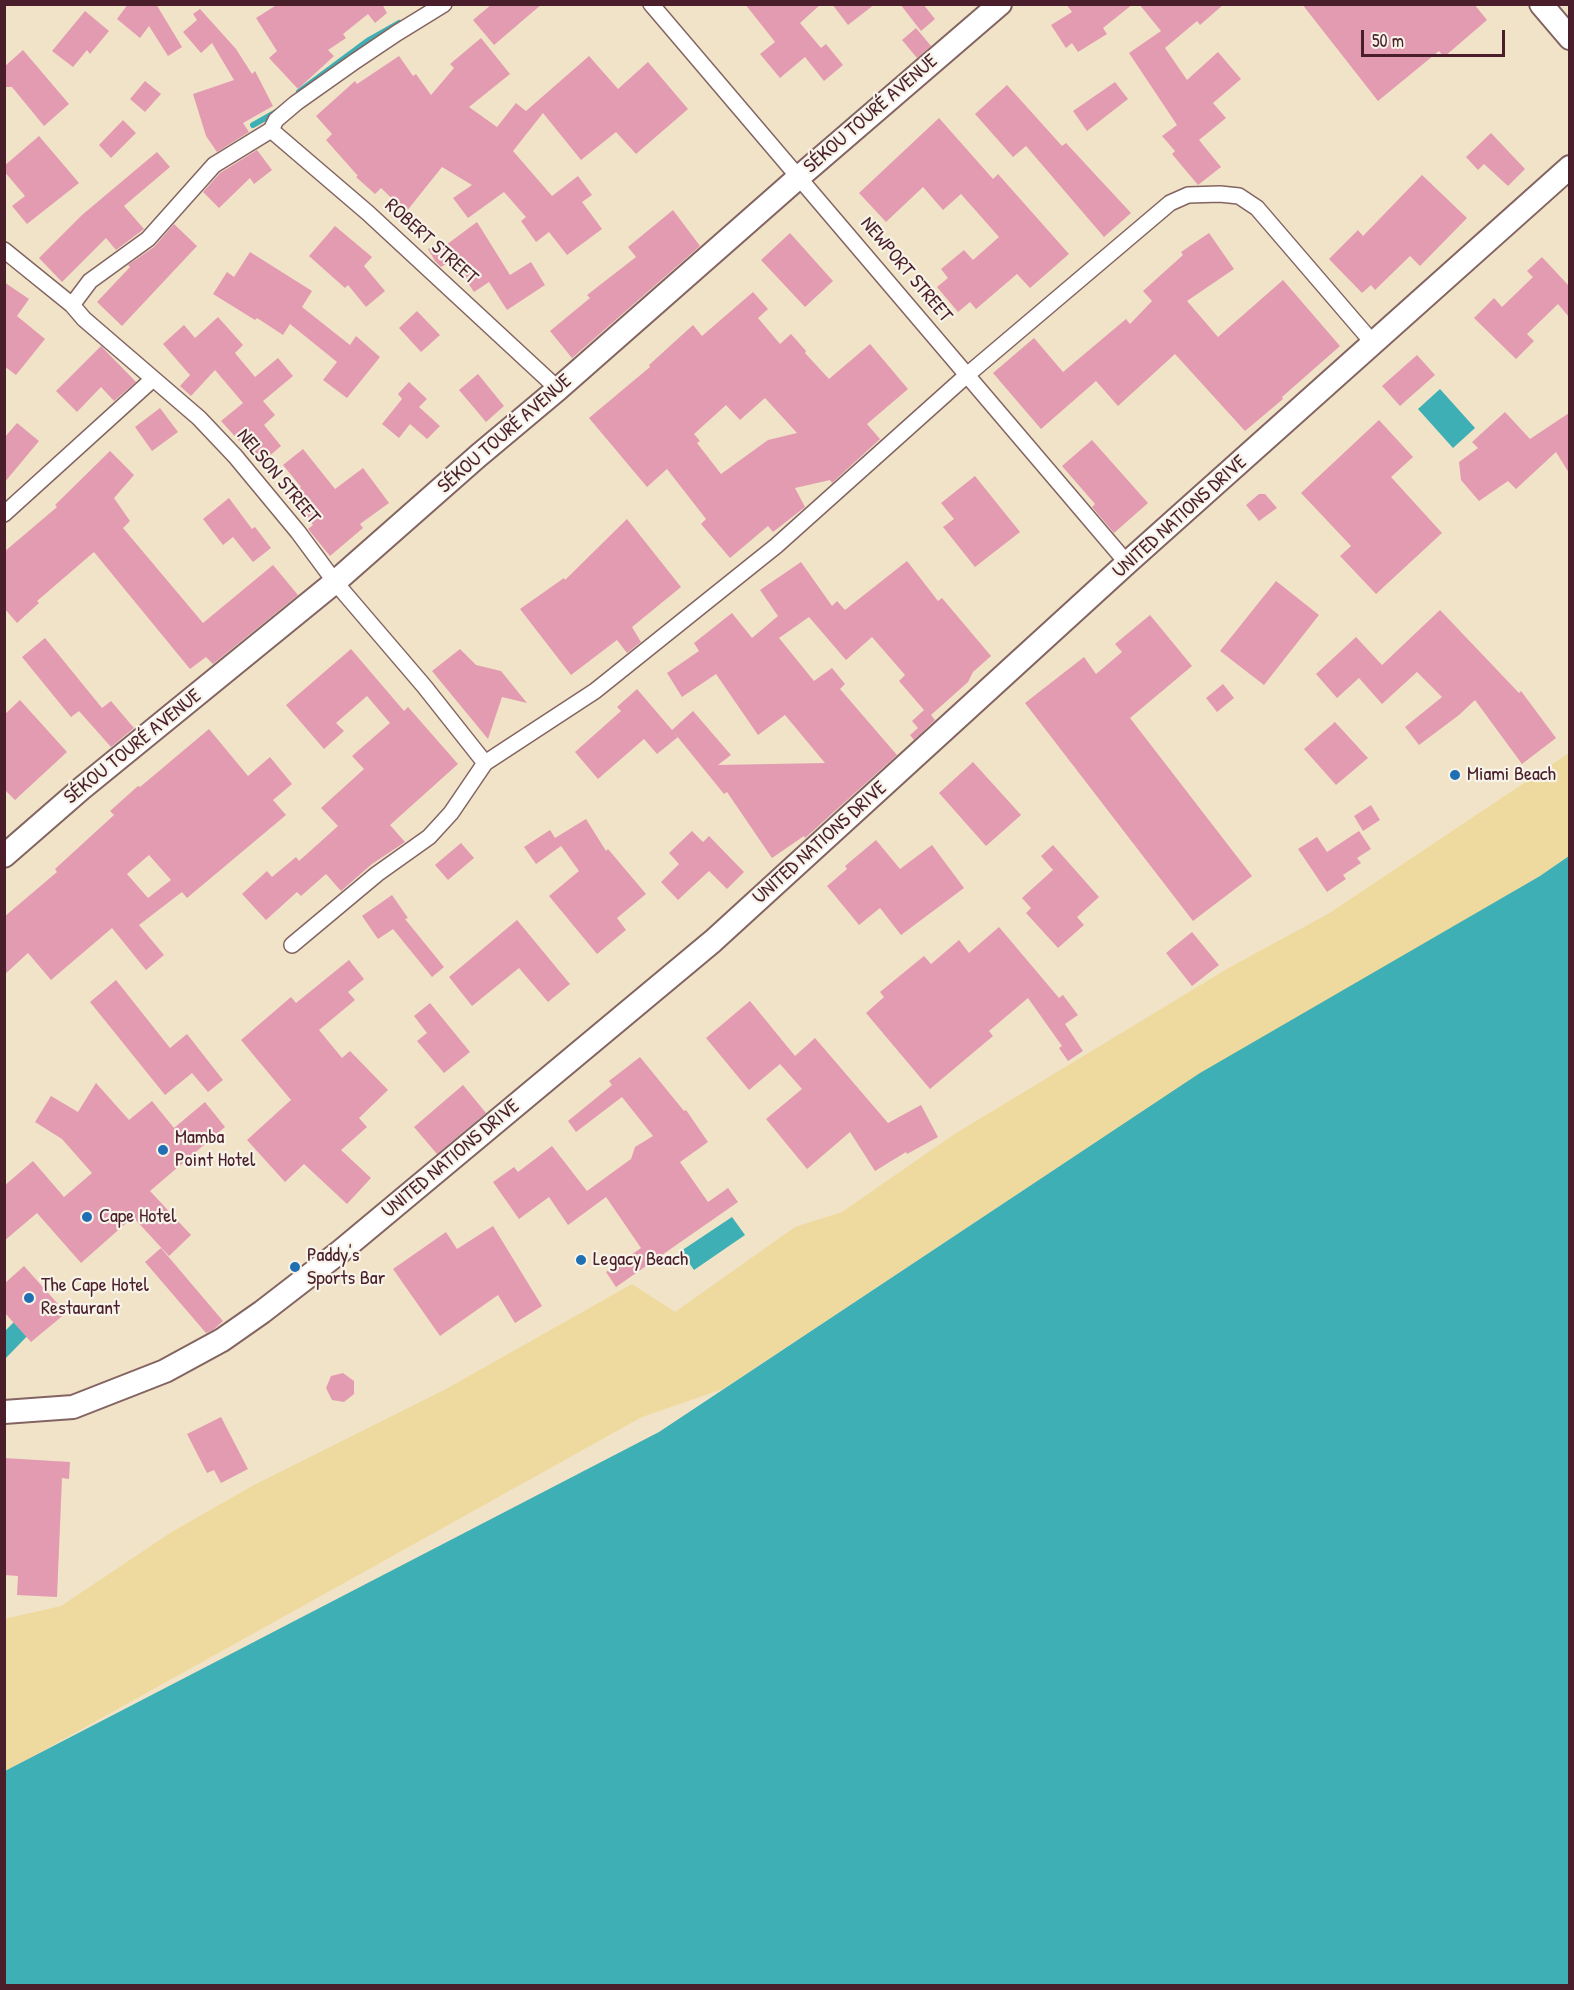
<!DOCTYPE html>
<html>
<head>
<meta charset="utf-8">
<style>
  body { margin:0 }
  #map { position:relative; width:1574px; height:1990px; overflow:hidden; background:#f1e3c7; font-family:"Patrick Hand",sans-serif }
  canvas { display:block }
  .frame { position:absolute; inset:0; border:6px solid #4a1f2b; pointer-events:none }
  .scale { position:absolute; left:1361px; top:30px; width:144px; height:27px; box-sizing:border-box; border:3px solid #4a1f2b; border-top:0; padding-left:8px; font-size:18px; line-height:21px; white-space:nowrap; color:#4a1f2b; -webkit-text-stroke:4px #f7f3e8; paint-order:stroke }
</style>
</head>
<body>
<div id="map">
<canvas width="1574" height="1990"></canvas>
<div class="frame"></div>
<div class="scale">50 m</div>
</div>
<script>
const context = document.querySelector('canvas').getContext('2d');
context.lineJoin = 'round';
function fill(path, color) { context.fillStyle = color; context.fill(path, 'evenodd'); }
function stroke(path, color, width, dash) { context.strokeStyle = color; context.lineWidth = width; context.lineCap = dash ? 'butt' : 'round'; context.setLineDash(dash || []); context.stroke(path); }
function label(font, color, halo, rows, align = 'center') {
  context.font = font + ' "Patrick Hand",sans-serif'; context.lineWidth = 4.5; context.setLineDash([]); context.textBaseline = 'middle'; context.strokeStyle = halo; context.fillStyle = color; for (const [text, x, y, turn = 0] of rows) {
    context.save(); context.translate(x, y); context.rotate((+turn || 0) * Math.PI / 180); context.textAlign = isNaN(turn) ? turn : align; if (halo) context.strokeText(text, 0, 0); context.fillText(text, 0, 0); context.restore();
  }
}
fill(new Path2D(`
  M 1569,753 L 1569,856 L 1540,876 L 1276,1030 L 1072,1158 L 723,1389 L 642,1417 L 19,1764 L 5,1771 L 4,1619 L 61,1606 L 170,1533 L 254,1485 L 446,1389 L 632,1284 L 675,1312 L 795,1227 L 842,1212 L 953,1135 L 1232,966 L 1328,914 Z`), '#eeda9e');
fill(new Path2D(`
  M 1440,389 L 1475,428 L 1453,448 L 1418,409 Z
  M 1569,856 L 1569,1985 L 5,1985 L 5,1771 L 659,1432 L 1200,1073 L 1540,876 Z
  M 732,1217 L 745,1235 L 694,1270 L 681,1251 Z
  M 20,1316 L 34,1329 L 5,1359 L 4,1332 Z`), '#3dafb5');
stroke(new Path2D(`
  M 299,92 L 369,40 L 399,23
  M 253,125 L 276,112`), '#3dafb5', 6);
fill(new Path2D(`
  M 128,4 L 156,4 L 182,47 L 168,56 L 149,26 L 140,38 L 117,19 Z
  M 278,4 L 382,4 L 387,13 L 375,23 L 368,14 L 343,34 L 346,38 L 328,50 L 334,56 L 298,89 L 269,58 L 277,51 L 256,18 Z
  M 492,4 L 542,4 L 494,45 L 473,20 Z
  M 745,4 L 821,4 L 800,23 L 821,48 L 826,44 L 843,65 L 824,81 L 805,57 L 780,78 L 760,54 L 775,42 Z
  M 832,4 L 875,4 L 848,25 Z
  M 900,4 L 923,4 L 935,19 L 921,31 Z
  M 1066,4 L 1133,4 L 1103,28 L 1107,34 L 1078,52 L 1072,43 L 1066,48 L 1051,25 L 1072,12 Z
  M 1139,4 L 1224,4 L 1200,25 L 1197,21 L 1165,48 L 1187,80 L 1218,52 L 1241,79 L 1213,103 L 1226,118 L 1199,140 L 1221,167 L 1198,185 L 1172,154 L 1175,151 L 1162,136 L 1177,125 L 1129,53 L 1161,31 Z
  M 1302,4 L 1474,4 L 1487,20 L 1444,57 L 1439,51 L 1378,101 Z
  M 200,9 L 236,49 L 252,74 L 255,71 L 273,106 L 243,123 L 249,132 L 217,152 L 206,136 L 193,94 L 234,80 L 212,43 L 201,53 L 183,32 L 197,20 L 193,14 Z
  M 85,11 L 109,31 L 90,54 L 87,50 L 73,67 L 52,51 Z
  M 916,28 L 931,46 L 917,58 L 902,40 Z
  M 481,38 L 510,74 L 469,107 L 497,127 L 516,103 L 526,111 L 589,56 L 618,89 L 648,62 L 688,109 L 636,154 L 616,132 L 581,160 L 543,113 L 513,151 L 552,196 L 578,176 L 592,195 L 582,202 L 602,229 L 567,255 L 549,232 L 536,242 L 521,221 L 526,217 L 504,192 L 468,218 L 453,198 L 472,185 L 442,167 L 406,212 L 381,188 L 375,194 L 356,177 L 358,176 L 326,140 L 332,134 L 316,116 L 355,81 L 357,84 L 399,56 L 413,76 L 416,74 L 431,95 L 454,68 L 450,64 Z
  M 23,50 L 69,104 L 44,126 L 12,87 L 4,87 L 4,67 Z
  M 145,81 L 161,94 L 145,112 L 130,99 Z
  M 1115,82 L 1128,99 L 1087,131 L 1073,111 Z
  M 1007,85 L 1062,146 L 1066,143 L 1131,213 L 1104,237 L 1026,146 L 1013,157 L 975,114 Z
  M 939,118 L 993,179 L 998,174 L 1069,254 L 1030,288 L 1017,274 L 976,309 L 970,302 L 958,312 L 937,287 L 948,278 L 941,269 L 964,250 L 973,260 L 999,237 L 961,194 L 943,210 L 923,187 L 886,222 L 859,193 Z
  M 123,120 L 136,133 L 111,158 L 99,145 Z
  M 1491,133 L 1525,169 L 1508,186 L 1484,164 L 1478,170 L 1466,157 Z
  M 39,136 L 79,183 L 27,224 L 12,206 L 25,196 L 4,171 L 4,166 Z
  M 257,150 L 272,170 L 254,184 L 250,178 L 219,208 L 203,192 L 220,173 Z
  M 157,152 L 170,167 L 124,206 L 144,229 L 116,250 L 106,238 L 62,282 L 39,258 L 82,215 Z
  M 1422,175 L 1467,218 L 1420,266 L 1410,256 L 1375,290 L 1371,285 L 1362,293 L 1329,259 L 1358,230 L 1363,236 Z
  M 673,210 L 700,246 L 572,358 L 550,331 L 590,298 L 587,295 L 636,257 L 628,247 Z
  M 477,222 L 510,275 L 531,262 L 545,285 L 507,310 L 489,282 L 474,292 L 453,260 L 441,267 L 435,261 L 428,249 L 443,240 L 446,245 Z
  M 174,224 L 197,246 L 122,326 L 97,302 L 130,267 L 128,265 L 154,247 Z
  M 335,226 L 372,257 L 364,266 L 385,291 L 366,307 L 348,285 L 345,288 L 309,256 Z
  M 790,233 L 833,281 L 805,307 L 761,260 Z
  M 1209,233 L 1234,269 L 1187,301 L 1218,337 L 1283,280 L 1340,346 L 1282,397 L 1283,399 L 1245,431 L 1175,354 L 1118,406 L 1096,381 L 1041,429 L 993,373 L 1034,338 L 1063,372 L 1126,319 L 1130,324 L 1152,301 L 1143,291 L 1183,255 L 1181,252 Z
  M 250,252 L 312,291 L 302,307 L 350,345 L 356,336 L 380,357 L 347,398 L 323,380 L 337,362 L 290,324 L 283,335 L 257,318 L 255,320 L 213,294 L 227,272 L 234,277 Z
  M 1542,257 L 1569,286 L 1569,317 L 1558,304 L 1527,334 L 1534,341 L 1516,359 L 1474,318 L 1494,298 L 1502,307 L 1533,277 L 1527,271 Z
  M 4,282 L 29,299 L 17,316 L 45,339 L 16,375 L 4,366 Z
  M 753,292 L 768,309 L 758,318 L 780,344 L 791,334 L 806,351 L 805,353 L 829,379 L 870,344 L 908,389 L 867,424 L 880,439 L 832,483 L 830,480 L 795,488 L 805,507 L 773,532 L 768,526 L 730,558 L 701,524 L 706,519 L 667,469 L 647,487 L 589,418 L 650,367 L 649,365 L 693,325 L 702,336 ZM 765,398 L 797,433 L 768,440 L 721,474 L 697,443 L 700,441 L 694,434 L 726,405 L 740,420 Z
  M 417,311 L 440,335 L 421,352 L 399,328 Z
  M 218,317 L 243,345 L 235,353 L 255,377 L 278,358 L 293,376 L 263,401 L 275,415 L 264,425 L 281,446 L 260,464 L 221,421 L 243,403 L 215,370 L 191,396 L 180,386 L 190,375 L 163,344 L 184,325 L 195,338 Z
  M 101,346 L 136,382 L 114,401 L 101,387 L 77,412 L 56,391 Z
  M 1417,355 L 1435,375 L 1400,406 L 1382,386 Z
  M 478,374 L 504,406 L 486,422 L 459,390 Z
  M 409,382 L 427,399 L 419,407 L 440,426 L 427,439 L 410,424 L 399,438 L 382,424 L 402,399 L 398,394 Z
  M 160,408 L 178,432 L 152,451 L 135,427 Z
  M 1505,412 L 1530,439 L 1569,413 L 1569,473 L 1556,452 L 1516,489 L 1508,481 L 1479,501 L 1461,480 L 1459,462 L 1478,448 L 1472,442 Z
  M 1379,420 L 1413,457 L 1391,477 L 1442,533 L 1376,594 L 1340,556 L 1351,546 L 1301,493 Z
  M 17,423 L 39,441 L 4,483 L 4,438 Z
  M 1092,440 L 1148,503 L 1114,533 L 1092,507 L 1095,504 L 1062,466 Z
  M 303,449 L 335,489 L 363,468 L 389,503 L 360,524 L 363,528 L 330,556 L 308,529 L 313,525 L 290,495 L 301,487 L 283,465 Z
  M 110,451 L 134,475 L 114,498 L 130,521 L 123,528 L 203,623 L 273,565 L 298,595 L 213,664 L 206,657 L 190,669 L 94,552 L 37,601 L 39,603 L 17,623 L 4,608 L 4,552 L 57,507 L 55,505 Z
  M 975,476 L 1020,532 L 975,567 L 943,527 L 954,519 L 941,503 Z
  M 1259,494 L 1265,494 L 1277,508 L 1259,521 L 1246,505 Z
  M 229,498 L 252,529 L 255,527 L 271,548 L 253,562 L 233,537 L 223,545 L 203,519 Z
  M 627,519 L 681,587 L 632,627 L 641,642 L 627,653 L 617,640 L 571,675 L 520,609 L 564,578 L 565,580 Z
  M 907,561 L 938,601 L 942,598 L 991,656 L 973,672 L 968,682 L 931,715 L 935,720 L 914,740 L 910,735 L 918,728 L 912,721 L 924,710 L 899,681 L 905,675 L 872,637 L 846,660 L 809,617 L 779,638 L 814,681 L 832,668 L 845,684 L 840,689 L 897,755 L 805,838 L 804,836 L 772,858 L 727,792 L 724,794 L 672,730 L 693,711 L 731,755 L 718,765 L 825,763 L 785,715 L 758,735 L 716,674 L 682,697 L 667,673 L 699,651 L 694,643 L 732,613 L 752,638 L 778,616 L 760,590 L 801,562 L 832,606 L 837,601 L 845,610 Z
  M 1276,581 L 1319,615 L 1264,685 L 1220,651 Z
  M 1440,610 L 1519,693 L 1521,691 L 1556,738 L 1522,764 L 1475,700 L 1459,715 L 1419,745 L 1405,727 L 1442,697 L 1417,672 L 1382,704 L 1359,678 L 1337,698 L 1316,674 L 1356,637 L 1382,665 Z
  M 1150,615 L 1192,666 L 1130,718 L 1252,876 L 1193,921 L 1025,703 L 1084,657 L 1096,674 L 1122,652 L 1115,644 Z
  M 45,638 L 102,708 L 111,701 L 134,728 L 111,747 L 79,711 L 71,717 L 22,657 Z
  M 351,649 L 404,711 L 408,707 L 458,764 L 390,825 L 405,842 L 372,864 L 341,891 L 326,874 L 301,896 L 297,892 L 266,920 L 242,894 L 267,871 L 272,877 L 296,857 L 299,861 L 338,826 L 321,808 L 364,769 L 352,756 L 390,723 L 367,696 L 336,723 L 344,731 L 324,749 L 286,705 Z
  M 460,649 L 476,665 L 501,671 L 527,703 L 502,697 L 488,739 L 432,671 Z
  M 1223,684 L 1234,698 L 1217,712 L 1206,698 Z
  M 637,689 L 678,737 L 657,754 L 644,739 L 598,779 L 575,752 L 621,711 L 617,707 Z
  M 20,700 L 67,752 L 15,800 L 4,789 L 4,715 Z
  M 1335,722 L 1368,758 L 1336,785 L 1304,749 Z
  M 209,729 L 248,776 L 270,757 L 292,784 L 273,800 L 286,815 L 187,898 L 182,892 L 139,925 L 164,955 L 146,970 L 112,928 L 51,980 L 28,953 L 4,975 L 4,917 L 57,872 L 55,869 L 114,815 L 110,811 L 138,786 L 140,787 ZM 149,855 L 171,880 L 148,898 L 127,874 Z
  M 973,762 L 1021,815 L 986,846 L 939,793 Z
  M 1371,805 L 1380,820 L 1363,831 L 1354,816 Z
  M 586,819 L 606,851 L 608,849 L 646,894 L 617,918 L 626,930 L 597,954 L 549,896 L 579,871 L 561,846 L 536,864 L 524,847 L 550,830 L 555,838 Z
  M 692,831 L 703,842 L 709,836 L 744,872 L 727,889 L 709,871 L 678,900 L 661,882 L 679,864 L 669,853 Z
  M 1359,831 L 1371,849 L 1357,858 L 1361,863 L 1343,875 L 1346,879 L 1327,892 L 1298,849 L 1317,837 L 1327,852 Z
  M 876,840 L 900,869 L 932,845 L 964,888 L 901,935 L 880,908 L 859,925 L 827,886 L 847,869 L 845,866 Z
  M 461,843 L 474,858 L 448,880 L 435,865 Z
  M 1053,845 L 1099,897 L 1077,917 L 1084,925 L 1058,948 L 1026,913 L 1031,908 L 1022,898 L 1053,870 L 1041,856 Z
  M 392,895 L 408,918 L 405,919 L 444,967 L 432,977 L 393,929 L 378,939 L 362,916 Z
  M 517,920 L 570,984 L 548,1002 L 519,968 L 472,1006 L 449,977 Z
  M 999,927 L 1059,998 L 1063,995 L 1078,1015 L 1065,1024 L 1083,1051 L 1068,1061 L 1059,1048 L 1062,1046 L 1028,998 L 989,1031 L 993,1036 L 930,1089 L 866,1013 L 884,997 L 880,992 L 924,956 L 931,964 L 959,940 L 969,953 Z
  M 1192,932 L 1219,965 L 1192,986 L 1166,953 Z
  M 349,960 L 364,979 L 348,992 L 355,1000 L 319,1030 L 342,1058 L 350,1051 L 388,1090 L 359,1118 L 367,1127 L 341,1150 L 371,1178 L 347,1204 L 304,1164 L 285,1182 L 247,1140 L 291,1100 L 241,1040 L 291,997 L 296,1003 Z
  M 116,980 L 170,1048 L 187,1034 L 223,1080 L 208,1092 L 192,1073 L 165,1095 L 90,1002 Z
  M 750,1001 L 795,1056 L 815,1038 L 888,1123 L 921,1105 L 938,1137 L 907,1154 L 906,1152 L 875,1171 L 850,1132 L 807,1169 L 766,1119 L 802,1089 L 780,1064 L 749,1090 L 706,1038 Z
  M 430,1003 L 470,1052 L 444,1073 L 417,1041 L 427,1033 L 414,1016 Z
  M 640,1057 L 684,1111 L 686,1110 L 708,1142 L 680,1162 L 708,1202 L 728,1188 L 738,1202 L 616,1287 L 606,1272 L 641,1248 L 606,1197 L 568,1225 L 549,1197 L 519,1219 L 493,1182 L 514,1167 L 518,1172 L 552,1146 L 587,1191 L 631,1159 L 635,1147 L 653,1136 L 622,1097 L 576,1132 L 568,1121 L 612,1085 L 609,1081 Z
  M 96,1083 L 129,1120 L 152,1101 L 174,1128 L 205,1102 L 225,1127 L 150,1191 L 191,1235 L 169,1256 L 133,1217 L 81,1263 L 37,1213 L 4,1241 L 4,1186 L 33,1161 L 64,1197 L 92,1173 L 62,1139 L 35,1122 L 51,1096 L 78,1112 Z
  M 463,1085 L 486,1113 L 437,1154 L 414,1127 Z
  M 493,1226 L 542,1306 L 515,1323 L 498,1295 L 440,1336 L 393,1269 L 446,1232 L 457,1249 Z
  M 161,1248 L 223,1321 L 213,1330 L 206,1333 L 145,1262 Z
  M 24,1266 L 66,1313 L 31,1342 L 4,1312 L 4,1284 Z
  M 343,1373 L 354,1381 L 354,1394 L 344,1402 L 332,1400 L 326,1388 L 331,1376 Z
  M 221,1417 L 248,1469 L 221,1483 L 214,1470 L 207,1473 L 187,1434 Z
  M 4,1458 L 70,1462 L 69,1479 L 62,1478 L 57,1597 L 17,1595 L 18,1576 L 4,1575 L 6,1545 L 4,1545 Z`), '#e39bb1');
const street = new Path2D(`
  M 651,4 L 1127,563
  M 271,130 L 368,213 L 558,389
  M 4,250 L 72,305 L 84,319 L 199,418 L 235,456 L 298,532 L 335,582 L 424,686 L 485,763
  M 72,305 L 90,281 L 148,239 L 214,165 L 271,130 L 276,120 L 296,103 L 354,62 L 397,33 L 444,4
  M 4,514 L 153,379
  M 292,945 L 377,874 L 429,837 L 451,813 L 485,763 L 595,691 L 776,546 L 967,375 L 1170,203 L 1188,195 L 1220,194 L 1239,196 L 1257,208 L 1373,343`);
const secondary = new Path2D(`
  M 1541,4 L 1570,38
  M 4,856 L 81,789 L 335,582 L 478,456 L 558,389 L 799,177 L 1000,4
  M 4,1412 L 73,1407 L 165,1371 L 222,1340 L 262,1312 L 341,1251 L 713,941 L 1127,563 L 1570,167`);
stroke(street, '#846462', 18);
stroke(secondary, '#846462', 26);
stroke(street, '#fff', 15);
stroke(secondary, '#fff', 22);
for (const [x, y, r, color] of [
  [1455,775,6,"#1f6fb2"],
  [163,1150,6,"#1f6fb2"],
  [87,1217,6,"#1f6fb2"],
  [581,1260,6,"#1f6fb2"],
  [295,1267,6,"#1f6fb2"],
  [29,1298,6,"#1f6fb2"]
]) { const dot = new Path2D(); dot.arc(x, y, r, 0, 2 * Math.PI); context.fillStyle = color; context.fill(dot); stroke(dot, '#f7f3e8', 2); }
label('20px', '#4a1f2b', '#f7f3e8', [
  ["SÉKOU TOURÉ AVENUE",871,114,-41],
  ["ROBERT STREET",431,242,42],
  ["NEWPORT STREET",906,270,50],
  ["SÉKOU TOURÉ AVENUE",505,434,-41],
  ["NELSON STREET",278,477,50],
  ["UNITED NATIONS DRIVE",1180,517,-42],
  ["SÉKOU TOURÉ AVENUE",133,747,-39],
  ["UNITED NATIONS DRIVE",820,843,-42],
  ["UNITED NATIONS DRIVE",451,1159,-40]
]);
label('20px', '#4a1f2b', '#f7f3e8', [
  ["Miami Beach",1467,775],
  ["Mamba",175,1138],
  ["Point Hotel",175,1161],
  ["Cape Hotel",99,1217],
  ["Paddy's",307,1256],
  ["Sports Bar",307,1279],
  ["Legacy Beach",593,1260],
  ["The Cape Hotel",41,1286],
  ["Restaurant",41,1309]
], 'left');
</script>
</body>
</html>
